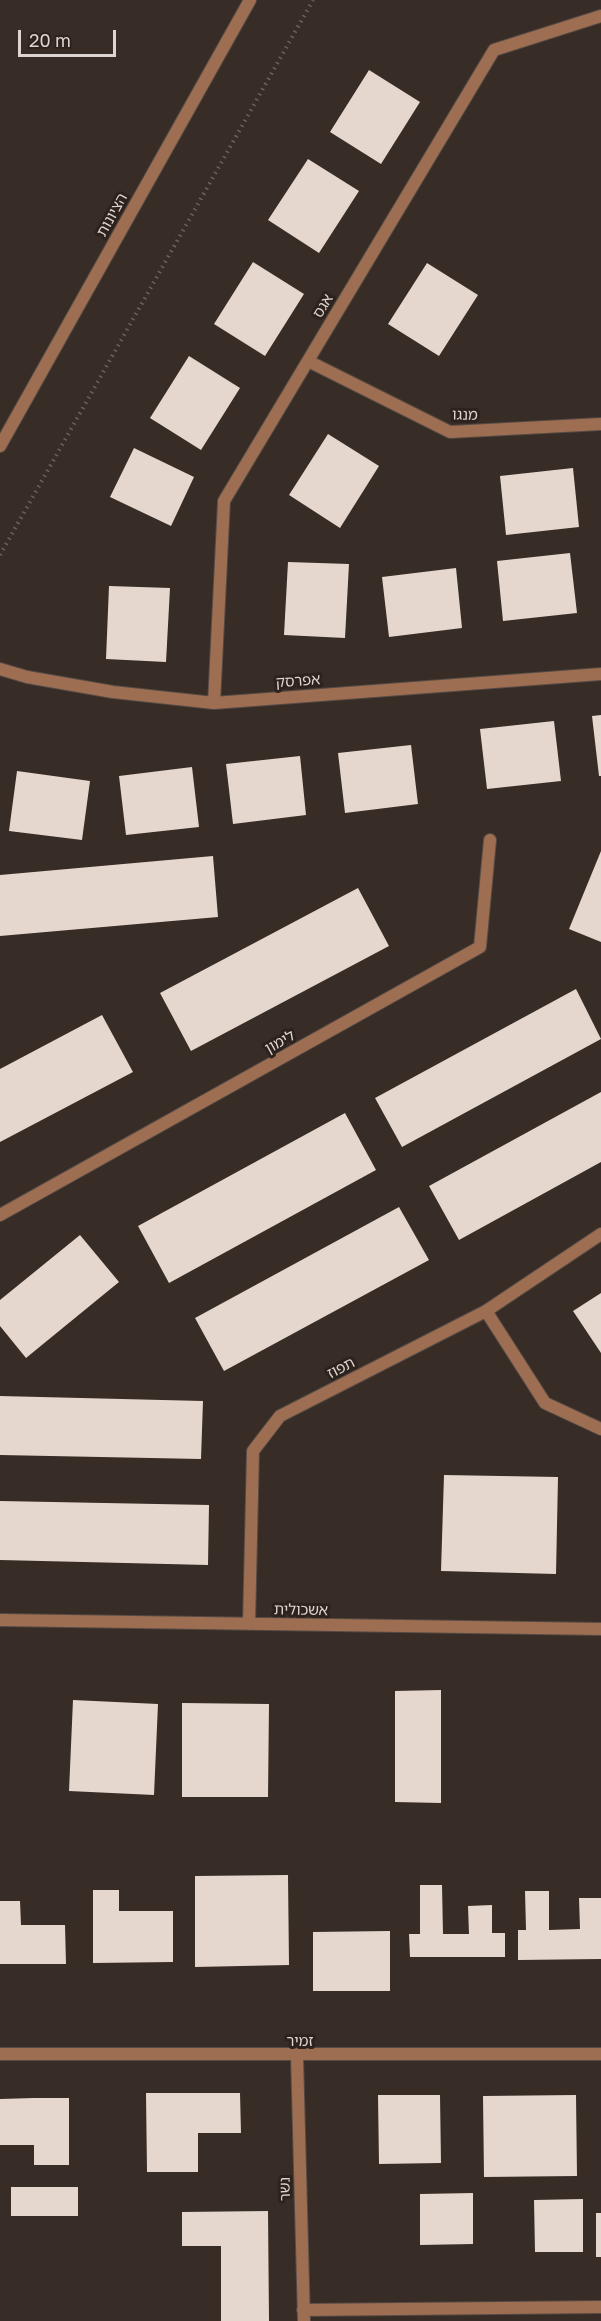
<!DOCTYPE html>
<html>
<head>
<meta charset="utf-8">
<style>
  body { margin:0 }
  #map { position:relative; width:601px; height:2321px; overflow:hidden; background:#372c26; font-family:"Golos Text",sans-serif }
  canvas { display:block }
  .scale { position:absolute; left:18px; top:30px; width:98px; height:27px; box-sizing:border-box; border:3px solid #dcd5d1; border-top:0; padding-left:8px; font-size:18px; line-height:21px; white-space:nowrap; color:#dcd5d1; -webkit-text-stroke:4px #2d231c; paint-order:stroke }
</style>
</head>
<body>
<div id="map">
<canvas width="601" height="2321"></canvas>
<div class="scale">20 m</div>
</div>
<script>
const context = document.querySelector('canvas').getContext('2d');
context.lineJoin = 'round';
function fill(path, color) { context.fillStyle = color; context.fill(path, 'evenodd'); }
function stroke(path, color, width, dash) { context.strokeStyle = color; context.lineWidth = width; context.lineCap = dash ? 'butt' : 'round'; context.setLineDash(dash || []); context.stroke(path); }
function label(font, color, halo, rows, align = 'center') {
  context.font = font + ' "Golos Text","Noto Sans Hebrew",sans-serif'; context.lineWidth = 6; context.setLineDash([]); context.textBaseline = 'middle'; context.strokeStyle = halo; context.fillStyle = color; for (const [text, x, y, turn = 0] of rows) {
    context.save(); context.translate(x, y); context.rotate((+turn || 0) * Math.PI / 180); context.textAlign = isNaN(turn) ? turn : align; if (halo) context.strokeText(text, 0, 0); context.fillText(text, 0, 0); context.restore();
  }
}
fill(new Path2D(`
  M 369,70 L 420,102 L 381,164 L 330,132 Z
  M 308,159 L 359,191 L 319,253 L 268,220 Z
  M 253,262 L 304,294 L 265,356 L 214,324 Z
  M 427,263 L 478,295 L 439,356 L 388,324 Z
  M 189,356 L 240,388 L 201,450 L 150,418 Z
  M 328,434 L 379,466 L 340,528 L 289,495 Z
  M 134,448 L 194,477 L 171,526 L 110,497 Z
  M 573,468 L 579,527 L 506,535 L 500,476 Z
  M 570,553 L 577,613 L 503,621 L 497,561 Z
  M 288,562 L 349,564 L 345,638 L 284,635 Z
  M 456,568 L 462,628 L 389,637 L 382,577 Z
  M 109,586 L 170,588 L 166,662 L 106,659 Z
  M 601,715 L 601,776 L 599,776 L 592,716 Z
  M 554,721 L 561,781 L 487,789 L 480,729 Z
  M 411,745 L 418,804 L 345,813 L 338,753 Z
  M 300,756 L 306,815 L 233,824 L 226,764 Z
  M 192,767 L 199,827 L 126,835 L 119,776 Z
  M 17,771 L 90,781 L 82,840 L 9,831 Z
  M 601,851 L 601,942 L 569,929 Z
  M 213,856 L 218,917 L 0,936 L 0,875 Z
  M 358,888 L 389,946 L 191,1051 L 160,993 Z
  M 576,989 L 601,1039 L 402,1147 L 375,1098 Z
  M 102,1015 L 133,1072 L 0,1142 L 0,1069 Z
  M 601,1092 L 601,1162 L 459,1240 L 429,1186 Z
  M 345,1113 L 376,1170 L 169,1283 L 138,1226 Z
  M 399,1207 L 429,1260 L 224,1371 L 195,1318 Z
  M 80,1235 L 119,1282 L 26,1358 L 0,1326 L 0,1300 Z
  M 601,1293 L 601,1353 L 573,1311 Z
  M 0,1396 L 203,1401 L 201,1459 L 0,1455 Z
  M 444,1475 L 558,1477 L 556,1574 L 441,1571 Z
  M 0,1501 L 209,1505 L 208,1565 L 0,1560 Z
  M 441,1690 L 441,1803 L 395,1802 L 395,1691 Z
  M 73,1700 L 158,1704 L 154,1795 L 69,1791 Z
  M 182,1703 L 269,1704 L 268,1797 L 182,1797 Z
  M 288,1875 L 289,1965 L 195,1967 L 195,1876 Z
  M 420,1885 L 442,1885 L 443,1934 L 469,1934 L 468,1906 L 492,1905 L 492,1933 L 505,1933 L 505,1957 L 410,1957 L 409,1934 L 420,1934 Z
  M 93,1890 L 119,1890 L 119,1911 L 173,1911 L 173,1962 L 93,1963 Z
  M 525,1891 L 549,1891 L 549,1930 L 580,1929 L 579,1898 L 601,1898 L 601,1959 L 518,1960 L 518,1930 L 526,1930 Z
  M 0,1901 L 20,1901 L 21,1925 L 65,1925 L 66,1964 L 0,1964 Z
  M 390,1931 L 390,1991 L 313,1991 L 313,1932 Z
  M 146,2093 L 240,2093 L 241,2133 L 198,2133 L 198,2172 L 147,2172 Z
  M 378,2095 L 440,2095 L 441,2163 L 379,2164 Z
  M 576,2095 L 577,2176 L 484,2177 L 483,2096 Z
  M 34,2098 L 69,2098 L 69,2165 L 34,2165 L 34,2145 L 0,2145 L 0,2099 Z
  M 11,2187 L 78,2187 L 78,2216 L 11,2216 Z
  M 473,2193 L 473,2244 L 420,2245 L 420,2194 Z
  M 583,2199 L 583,2252 L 535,2252 L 534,2200 Z
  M 268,2211 L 269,2321 L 221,2321 L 221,2246 L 182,2246 L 182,2212 Z
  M 596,2213 L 601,2213 L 601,2257 L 596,2257 Z`), '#e6d7ce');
const service = new Path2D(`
  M 486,1311 L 545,1403 L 601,1429`);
const minor = new Path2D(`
  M 308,361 L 450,432 L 601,424
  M 0,669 L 27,677 L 113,692 L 214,703 L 601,674
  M 214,703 L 224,501 L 494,50 L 601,16
  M 0,1215 L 480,947 L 490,840
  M 0,1620 L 601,1629
  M 249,1624 L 253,1451 L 280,1416 L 486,1311 L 601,1234
  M 297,2056 L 304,2321
  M 303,2310 L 601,2307`);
const tertiary = new Path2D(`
  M 0,446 L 250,0
  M 0,2054 L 601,2054`);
stroke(service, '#554a45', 14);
stroke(minor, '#554a45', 14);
stroke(tertiary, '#554a45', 14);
stroke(new Path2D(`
  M 0,555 L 313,0`), '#6c625d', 4, [1.5, 4.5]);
stroke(service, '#9d6e51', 12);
stroke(minor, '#9d6e51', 12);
stroke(tertiary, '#9d6e51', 12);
label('15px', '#dcd5d1', '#2d231c', [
  ["הציונות",112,215,-61],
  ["אגס",323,306,-59],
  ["מנגו",465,415,1],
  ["אפרסק",298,681,-4],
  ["לימון",280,1042,-29],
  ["תפוז",341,1368,-27],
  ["אשכולית",301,1610,1],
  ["זמיר",300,2041],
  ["נשר",285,2189,-91]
]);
</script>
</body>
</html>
